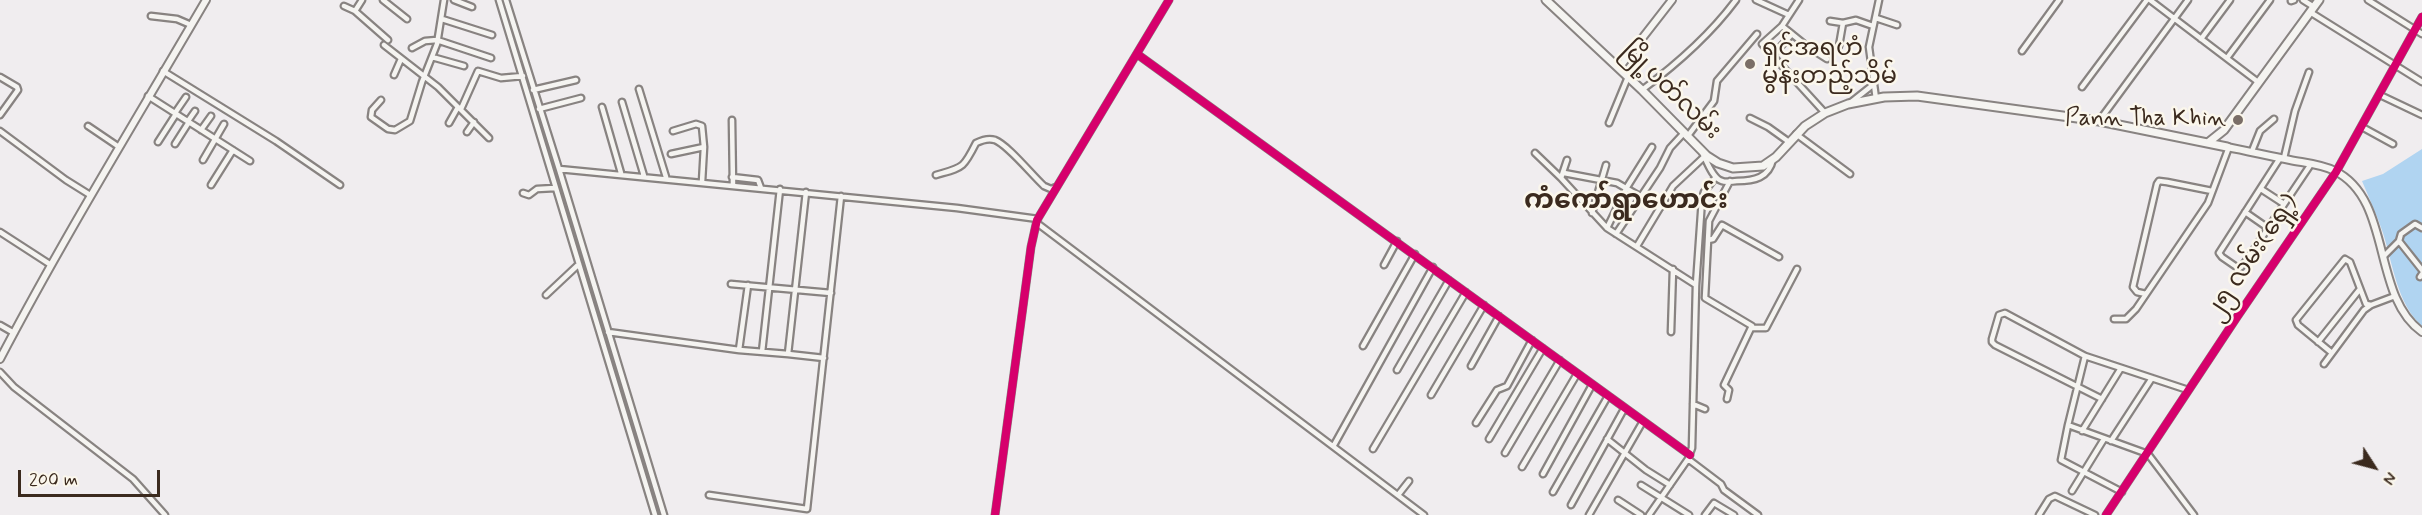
<!DOCTYPE html>
<html>
<head>
<meta charset="utf-8">
<style>
  body { margin:0 }
  #map { position:relative; width:2422px; height:515px; overflow:hidden; background:#f0edef; font-family:Mynerve,sans-serif }
  canvas { display:block }
  .north { position:absolute; left:2344px; top:437px; width:60px; height:60px; -webkit-text-stroke:4px #fbf7ec; paint-order:stroke; rotate:126deg; font-size:16px; font-weight:700; line-height:24px; text-align:center; color:#3b2a1e }
  .north::after { content:''; display:block; margin:auto; width:21px; height:27px; background:#3b2a1e; clip-path:polygon(50% 0,100% 100%,50% 72%,0 100%) }
  .scale { position:absolute; left:18px; top:470px; width:142px; height:27px; box-sizing:border-box; border:3px solid #3b2a1e; border-top:0; padding-left:8px; font-size:18px; line-height:21px; white-space:nowrap; color:#3b2a1e; -webkit-text-stroke:4px #fbf7ec; paint-order:stroke }
</style>
</head>
<body>
<div id="map">
<canvas width="2422" height="515"></canvas>
<div class="north">N</div>
<div class="scale">200 m</div>
</div>
<script>
const context = document.querySelector('canvas').getContext('2d');
context.lineJoin = 'round';
function fill(path, color) { context.fillStyle = color; context.fill(path, 'evenodd'); }
function stroke(path, color, width, dash) { context.strokeStyle = color; context.lineWidth = width; context.lineCap = dash ? 'butt' : 'round'; context.setLineDash(dash || []); context.stroke(path); }
function label(font, color, halo, rows, align = 'center') {
  context.font = font + ' Mynerve,"Noto Sans Myanmar",sans-serif'; context.lineWidth = 5; context.setLineDash([]); context.textBaseline = 'middle'; context.strokeStyle = halo; context.fillStyle = color; for (const [text, x, y, turn = 0] of rows) {
    context.save(); context.translate(x, y); context.rotate((+turn || 0) * Math.PI / 180); context.textAlign = isNaN(turn) ? turn : align; if (halo) context.strokeText(text, 0, 0); context.fillText(text, 0, 0); context.restore();
  }
}
fill(new Path2D(`
  M 2422,149 L 2422,326 C 2397,304 2393,264 2383,233 C 2377,215 2369,198 2362,181 L 2383,174 Z`), '#b0d4f1');
const street = new Path2D(`
  M 383,0 L 407,19
  M 454,0 L 472,7
  M 499,0 L 655,515
  M 506,0 L 559,169 L 664,515
  M 1756,0 L 1789,15
  M 1799,0 L 1782,26 L 1762,44 L 1825,113
  M 2150,0 L 2258,82
  M 2303,0 L 2314,7
  M 2368,0 L 2422,34
  M 2291,1 L 2294,0
  M 344,6 L 355,11 L 388,40
  M 355,11 L 362,0
  M 2310,12 L 2422,82
  M 151,16 L 177,19 L 191,25
  M 1876,18 L 1897,25
  M 442,19 L 492,35
  M 1830,21 L 1843,23
  M 1782,26 L 1808,47 L 1827,59
  M 2201,39 L 2230,0
  M 384,45 L 438,87 L 489,138
  M 1839,46 L 1843,23 L 1856,20 L 1873,26
  M 412,48 L 425,41 L 437,40 L 491,58
  M 2022,51 L 2059,0
  M 1137,54 L 1690,455
  M 1773,55 L 1792,34
  M 432,57 L 464,66
  M 2227,58 L 2270,0
  M 163,71 L 276,141 L 340,185
  M 394,75 L 401,59
  M 0,77 L 17,87 L 18,90 L 0,115
  M 2082,87 L 2147,0
  M 639,89 L 666,177
  M 533,90 L 576,80
  M 1642,90 C 1677,64 1710,35 1736,0
  M 2380,95 L 2422,115
  M 148,96 L 250,161
  M 1876,99 L 1869,47 L 1879,0
  M 381,100 L 372,110 L 371,117 L 388,129 L 395,130 L 410,121 L 422,82 L 437,44 L 444,0
  M 622,102 L 644,176
  M 1850,103 L 1874,84
  M 602,107 L 621,173
  M 461,109 L 478,71 L 501,78 L 523,76
  M 539,109 L 581,98
  M 175,113 L 186,97
  M 1750,118 L 1768,127 L 1789,142
  M 732,120 L 733,186
  M 188,121 L 195,111
  M 2099,121 L 2188,0
  M 449,123 L 458,107
  M 1609,123 L 1628,77
  M 88,126 L 119,147
  M 2362,127 L 2393,144
  M 201,130 L 211,116
  M 0,131 L 66,180 L 90,195
  M 673,131 L 696,124 L 702,126 L 704,147 L 702,182
  M 467,132 L 474,122
  M 1796,134 L 1850,174
  M 1687,137 L 1714,101 L 1717,81 L 1757,34
  M 158,142 L 176,114
  M 175,144 L 189,122
  M 2252,151 L 2260,131 L 2274,119
  M 1535,153 L 1561,178
  M 671,154 L 704,147
  M 1703,154 C 1707,162 1713,179 1722,181 C 1726,183 1733,181 1737,181 C 1754,181 1769,178 1773,159
  M 2280,158 L 2219,253 L 2222,257 L 2238,268 L 2241,267 L 2246,261 L 2311,164
  M 2284,158 L 2295,111 L 2309,72
  M 203,160 L 224,124
  M 1567,160 L 1561,178 L 1607,228 L 1627,187 L 1652,147
  M 559,169 L 957,208 L 1038,219
  M 1564,173 L 1617,183 L 1660,208
  M 936,175 C 963,167 963,169 976,143 C 982,140 989,138 995,140 C 1008,145 1032,175 1044,186 L 1051,189 L 1056,187
  M 732,177 L 758,180 L 761,188
  M 211,185 L 233,150
  M 2261,189 L 2284,204
  M 523,193 L 529,195 L 537,189 L 555,188
  M 2245,212 L 2268,228
  M 1592,213 L 1606,165
  M 1037,223 L 1424,515
  M 1607,228 L 1696,285
  M 0,232 L 51,265
  M 1616,234 L 1660,168 L 1670,148 L 1683,134
  M 1708,240 L 1713,239 L 1722,225 L 1779,257
  M 2399,241 L 2422,270
  M 1637,246 L 1673,186 L 1704,157
  M 2384,256 L 2399,241 L 2401,234 L 2415,224 L 2422,228
  M 1384,265 L 1397,241
  M 2420,277 L 2422,274
  M 731,284 L 831,293
  M 2146,294 L 2137,292 L 2133,287 L 2157,184 L 2159,181 L 2167,182 L 2212,191
  M 546,295 L 579,264
  M 2114,319 L 2126,319 L 2136,309 L 2208,203 L 2229,147
  M 0,325 L 14,333
  M 1752,328 L 1766,328 L 1797,269
  M 608,332 L 739,350 L 788,354 L 806,192
  M 1671,332 L 1673,269
  M 2318,342 L 2360,289
  M 1363,346 L 1415,254
  M 739,350 L 748,285
  M 762,352 L 780,189
  M 2332,353 L 2298,325 L 2296,320 L 2345,259 L 2350,262 L 2366,304 L 2371,305
  M 788,354 L 824,358
  M 2085,356 L 2068,425 L 2148,454 L 2194,515
  M 2324,364 L 2364,310 L 2371,305 L 2395,296
  M 1471,366 L 1499,316
  M 1397,370 L 1449,280
  M 0,372 L 14,387 L 133,479 L 165,515
  M 1431,395 L 1484,305
  M 1727,399 L 1729,390 L 1724,385 L 1752,326 L 1705,298 L 1709,221 L 1730,181
  M 2102,399 L 1995,345 L 1992,342 L 1992,339 L 1999,315 L 2005,313 L 2085,356 L 2188,390
  M 1693,404 L 1705,409
  M 1476,423 L 1497,390 L 1507,386 L 1532,340
  M 2068,425 L 2061,460 L 2122,492
  M 2082,431 L 2121,368
  M 1489,439 L 1543,348
  M 1607,439 L 1646,470 L 1670,485
  M 2111,441 L 2152,378
  M 1334,445 L 1433,267
  M 1373,449 L 1466,292
  M 1505,453 L 1560,360
  M 1688,459 L 1721,484 L 1724,490 L 1758,515
  M 1522,467 L 1577,374
  M 1543,474 L 1592,385
  M 1641,485 L 1689,515
  M 2072,491 L 2104,439
  M 1553,492 L 1608,396
  M 709,495 L 807,509 L 841,196
  M 1398,495 L 1409,481
  M 1618,500 L 1641,515
  M 1571,505 L 1624,409
  M 995,515 L 1031,247 L 1037,220 L 1169,0
  M 1589,515 L 1642,423
  M 1649,515 L 1688,459 L 1692,448 L 1696,285 L 1702,199 L 1704,192 L 1716,177
  M 1705,515 L 1714,503 L 1734,515
  M 2039,515 L 2049,499 L 2055,496 L 2095,515
  M 2106,515 L 2237,317 L 2336,172 L 2422,17`);
const secondary = new Path2D(`
  M 1619,68 L 1672,0
  M 2227,147 C 2248,151 2269,156 2290,160 C 2305,163 2321,164 2335,171 C 2393,200 2371,296 2422,332
  M 0,359 C 64,237 136,120 206,0`);
const primary = new Path2D(`
  M 1546,0 L 1642,90 L 1707,156 L 1718,163 L 1733,168 L 1763,166 L 1776,157 L 1805,126 L 1825,113 L 1848,104 L 1884,97 L 1917,96 L 2099,121 L 2227,147
  M 2209,142 L 2224,130 L 2319,0`);
stroke(street, '#888381', 9);
stroke(secondary, '#888381', 10);
stroke(primary, '#888381', 11);
stroke(street, '#f5f4f1', 4.5);
stroke(secondary, '#f5f4f1', 6);
stroke(primary, '#f5f4f1', 7);
stroke(new Path2D(`
  M 1137,54 L 1690,455
  M 995,515 L 1031,247 L 1037,220 L 1169,0
  M 2106,515 L 2237,317 L 2336,172 L 2422,17`), '#d6006c', 8);
for (const [x, y, r, color] of [
  [1750,64,6,"#7a6e67"],
  [2238,120,6,"#7a6e67"]
]) { const dot = new Path2D(); dot.arc(x, y, r, 0, 2 * Math.PI); context.fillStyle = color; context.fill(dot); stroke(dot, '#fbf7ec', 2); }
label('24px', '#3b2a1e', '#fbf7ec', [
  ["ရှင်အရဟံ",1762,50],
  ["မွန်းတည့်သိမ်",1762,78],
  ["Pann Tha Khin",2226,120,"right"]
], 'left');
label('24px', '#3b2a1e', '#fbf7ec', [
  ["မြို့ပတ်လမ်း",1670,92,44],
  ["၂၅ လမ်း(ရှေ့)",2253,258,-56]
]);
label('bold 27px', '#3b2a1e', '#fbf7ec', [
  ["ကံကော်ရွာဟောင်း",1626,202]
]);
</script>
</body>
</html>
